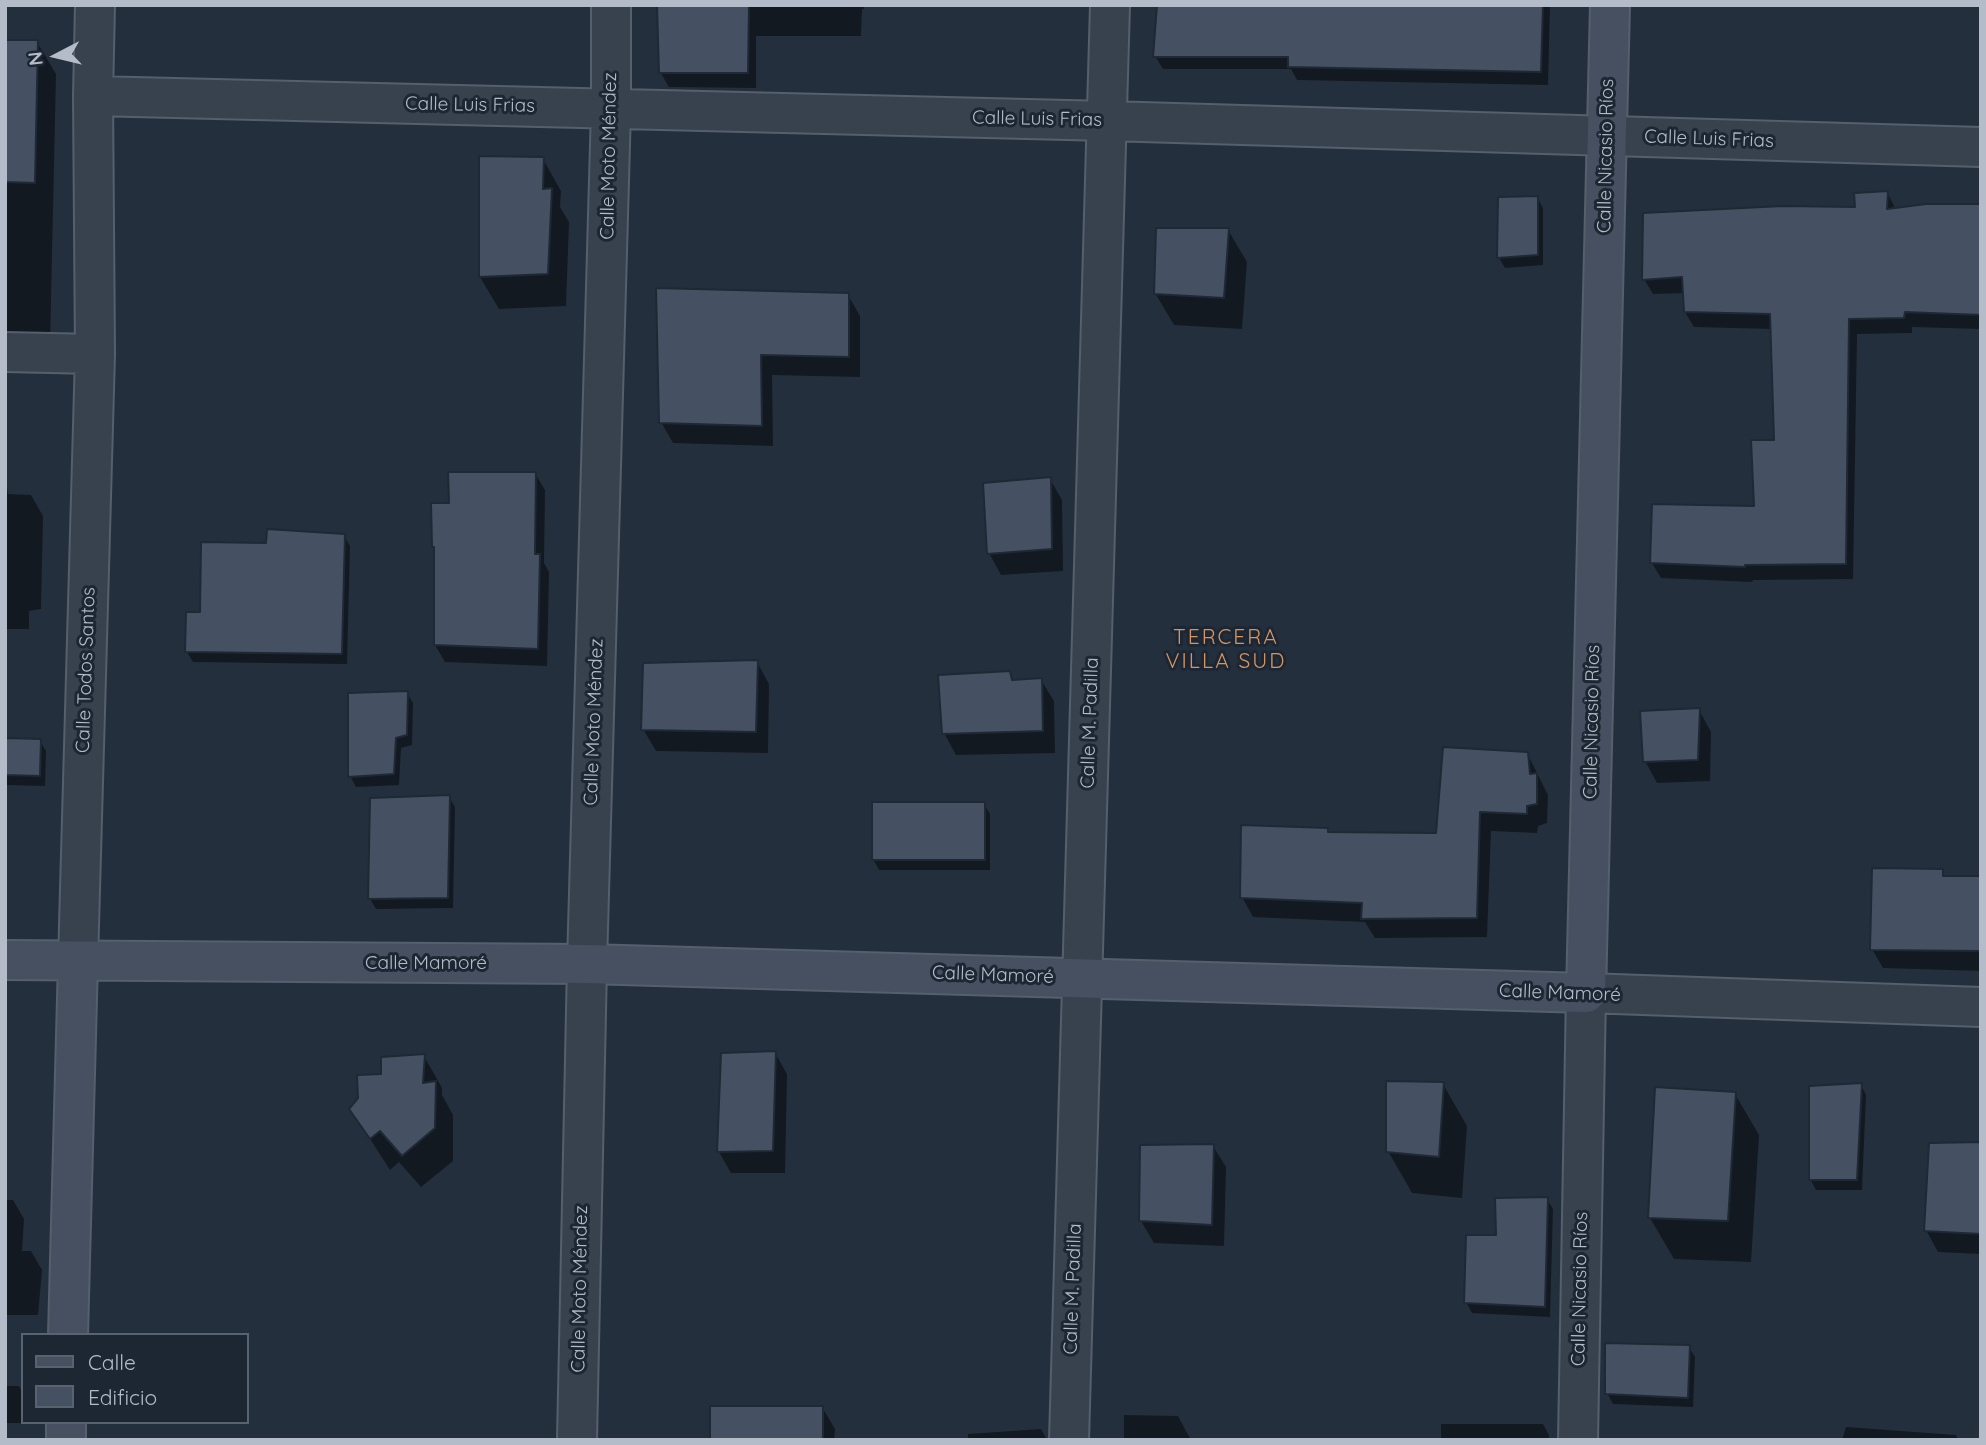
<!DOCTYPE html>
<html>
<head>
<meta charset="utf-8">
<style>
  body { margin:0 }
  #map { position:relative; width:1986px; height:1445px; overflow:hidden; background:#242f3e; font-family:Quicksand,sans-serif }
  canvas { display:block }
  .frame { position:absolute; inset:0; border:7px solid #b4bcc9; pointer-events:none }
  .legend { position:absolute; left:21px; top:1333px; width:228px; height:91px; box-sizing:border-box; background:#1d2633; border:2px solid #59626f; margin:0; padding:9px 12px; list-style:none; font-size:21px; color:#b4bcc9 }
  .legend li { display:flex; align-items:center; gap:14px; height:35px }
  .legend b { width:35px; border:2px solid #59626f }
  .north { position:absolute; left:21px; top:21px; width:70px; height:70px; -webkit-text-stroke:5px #1d2633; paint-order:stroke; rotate:263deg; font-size:19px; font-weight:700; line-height:28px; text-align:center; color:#b4bcc9 }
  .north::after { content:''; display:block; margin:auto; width:24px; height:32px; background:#b4bcc9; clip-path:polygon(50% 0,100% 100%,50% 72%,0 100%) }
</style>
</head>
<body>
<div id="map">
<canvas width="1986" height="1445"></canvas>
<div class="frame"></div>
<ul class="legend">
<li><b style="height:9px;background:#465061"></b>Calle</li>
<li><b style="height:19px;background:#455162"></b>Edificio</li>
</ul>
<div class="north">N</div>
</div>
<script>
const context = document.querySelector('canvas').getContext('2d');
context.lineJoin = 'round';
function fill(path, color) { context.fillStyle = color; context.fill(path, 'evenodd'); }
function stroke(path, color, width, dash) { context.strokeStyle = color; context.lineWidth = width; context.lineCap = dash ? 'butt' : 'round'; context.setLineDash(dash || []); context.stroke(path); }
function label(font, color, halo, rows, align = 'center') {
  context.font = font + ' Quicksand,sans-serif'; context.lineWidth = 6; context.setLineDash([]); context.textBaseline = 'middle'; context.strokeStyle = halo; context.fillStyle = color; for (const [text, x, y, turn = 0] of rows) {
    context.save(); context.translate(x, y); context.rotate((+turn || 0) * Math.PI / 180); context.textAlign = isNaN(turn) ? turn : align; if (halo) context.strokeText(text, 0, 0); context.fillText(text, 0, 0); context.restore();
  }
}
fill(new Path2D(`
  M 659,5 L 864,5 L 864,9 L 862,9 L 861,36 L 756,36 L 756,88 L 669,87 L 660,72 Z
  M 1159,5 L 1550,5 L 1548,85 L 1297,80 L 1291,69 L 1163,69 L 1155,56 Z
  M 5,41 L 37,42 L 56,74 L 50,344 L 5,343 Z
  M 543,159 L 561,191 L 560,207 L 569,222 L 566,306 L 499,309 L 480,277 Z
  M 1887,192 L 1896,210 L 1981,206 L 1981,329 L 1912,327 L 1912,333 L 1857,334 L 1853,579 L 1753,580 L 1752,582 L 1661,578 L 1652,563 L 1756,508 L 1776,442 L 1772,329 L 1694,327 L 1685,312 L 1684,293 L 1653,294 L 1644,279 L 1857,209 Z
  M 1537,197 L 1543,208 L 1543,265 L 1505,268 L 1499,258 Z
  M 1228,230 L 1247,262 L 1242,329 L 1174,325 L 1155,293 Z
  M 848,295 L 860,316 L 860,377 L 772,375 L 773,446 L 673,443 L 661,422 Z
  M 5,473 L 8,494 L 31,495 L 43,516 L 41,609 L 29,611 L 29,629 L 5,629 Z
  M 535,473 L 545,490 L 544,563 L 549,572 L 547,666 L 445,662 L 435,645 L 435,551 L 433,547 L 450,504 Z
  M 1050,479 L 1062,500 L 1063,571 L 1001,575 L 989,553 Z
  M 344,536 L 350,546 L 347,664 L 193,662 L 187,652 L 202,614 L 268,545 Z
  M 757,662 L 769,684 L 768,753 L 656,751 L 643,729 Z
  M 1009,673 L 1015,682 L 1041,680 L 1054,701 L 1055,753 L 956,755 L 944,733 Z
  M 407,693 L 413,703 L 412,745 L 401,748 L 399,785 L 356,787 L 350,776 Z
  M 1699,710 L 1711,732 L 1710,781 L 1657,783 L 1645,761 Z
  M 5,739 L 40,741 L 46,751 L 45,786 L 5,785 Z
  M 1527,753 L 1548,795 L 1547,823 L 1538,826 L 1537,833 L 1491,831 L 1487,937 L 1375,938 L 1365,922 L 1253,917 L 1242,897 L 1329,834 L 1437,834 Z
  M 449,797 L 455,807 L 453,908 L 376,909 L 370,899 Z
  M 984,804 L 990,814 L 990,870 L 879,870 L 873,859 Z
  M 1942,871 L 1946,878 L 1981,878 L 1981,971 L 1883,968 L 1872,949 Z
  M 775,1053 L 787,1074 L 785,1173 L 731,1173 L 719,1152 Z
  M 424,1056 L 442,1088 L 442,1095 L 453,1115 L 453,1161 L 421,1187 L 399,1162 L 390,1170 L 351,1109 L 382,1075 Z
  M 1443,1084 L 1467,1126 L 1462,1198 L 1412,1193 L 1388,1151 Z
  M 1861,1085 L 1866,1095 L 1862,1190 L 1816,1190 L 1810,1179 Z
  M 1735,1094 L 1759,1135 L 1751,1262 L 1674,1259 L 1650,1218 Z
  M 1981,1144 L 1981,1254 L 1938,1252 L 1926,1230 Z
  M 1213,1146 L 1226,1167 L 1224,1246 L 1154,1243 L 1141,1221 Z
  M 1547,1199 L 1553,1209 L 1550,1317 L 1472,1313 L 1466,1302 L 1497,1237 Z
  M 5,1200 L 13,1200 L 24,1219 L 22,1251 L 31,1251 L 42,1270 L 38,1315 L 5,1315 Z
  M 1689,1347 L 1695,1357 L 1693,1407 L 1613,1404 L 1607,1393 Z
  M 5,1386 L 19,1386 L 23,1394 L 23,1422 L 25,1423 L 5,1423 Z
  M 822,1407 L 835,1429 L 834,1440 L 712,1440 Z
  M 1124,1415 L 1178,1416 L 1191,1440 L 1124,1440 Z
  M 1441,1424 L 1543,1424 L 1549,1435 L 1549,1440 L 1441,1440 Z
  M 1846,1427 L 1956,1435 L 1958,1440 L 1842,1440 Z
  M 1041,1429 L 1047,1440 L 968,1440 L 968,1434 Z`), '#0007');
const building = new Path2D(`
  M 657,5 L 749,5 L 748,73 L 659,73 Z
  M 1157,5 L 1543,5 L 1541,72 L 1288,67 L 1288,57 L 1153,57 Z
  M 5,40 L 38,40 L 35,183 L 5,182 Z
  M 479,156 L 544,157 L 543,189 L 552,188 L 548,274 L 479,277 Z
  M 1888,191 L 1887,209 L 1926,204 L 1981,204 L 1981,315 L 1905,312 L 1904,318 L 1849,319 L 1846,564 L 1745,565 L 1745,567 L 1650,563 L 1652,504 L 1754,506 L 1751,440 L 1774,440 L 1770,314 L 1684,312 L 1682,277 L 1642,280 L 1643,213 L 1783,206 L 1855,207 L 1854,193 Z
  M 1538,196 L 1538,255 L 1497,258 L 1498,197 Z
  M 1156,228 L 1229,228 L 1224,298 L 1154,294 Z
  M 656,288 L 849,293 L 849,357 L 761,355 L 762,426 L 659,423 Z
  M 448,472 L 536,472 L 535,554 L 540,554 L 538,649 L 434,645 L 434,547 L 432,547 L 431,503 L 449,503 Z
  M 1051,477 L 1052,549 L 987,554 L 983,483 Z
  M 267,529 L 345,534 L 342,654 L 185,652 L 186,612 L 200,612 L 201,542 L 266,543 Z
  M 758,660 L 756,732 L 641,730 L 643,663 Z
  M 1010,671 L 1012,680 L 1042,678 L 1043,731 L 942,734 L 938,675 Z
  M 408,691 L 407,735 L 396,738 L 394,774 L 348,777 L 348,693 Z
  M 1700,708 L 1698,760 L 1643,762 L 1640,711 Z
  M 5,738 L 41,739 L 40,776 L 5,775 Z
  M 1443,747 L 1528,752 L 1530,774 L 1537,773 L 1537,804 L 1527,806 L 1527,814 L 1480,812 L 1477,918 L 1361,919 L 1362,903 L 1240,898 L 1241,825 L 1328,828 L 1328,832 L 1436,833 Z
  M 450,795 L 448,898 L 368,899 L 370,798 Z
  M 872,802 L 985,802 L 985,860 L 872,860 Z
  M 1872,868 L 1943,869 L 1943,876 L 1981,876 L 1981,951 L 1870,950 Z
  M 776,1051 L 773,1151 L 717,1152 L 721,1053 Z
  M 425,1054 L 423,1083 L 436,1081 L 435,1128 L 402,1156 L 380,1131 L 370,1139 L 349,1109 L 358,1098 L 357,1075 L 381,1074 L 381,1057 Z
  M 1386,1081 L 1444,1082 L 1439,1157 L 1386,1152 Z
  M 1862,1083 L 1857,1180 L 1809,1180 L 1809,1086 Z
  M 1655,1087 L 1736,1092 L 1728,1221 L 1648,1218 Z
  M 1981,1142 L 1981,1234 L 1924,1231 L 1929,1143 Z
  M 1214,1144 L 1212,1225 L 1139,1221 L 1140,1145 Z
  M 1548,1197 L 1545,1307 L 1464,1303 L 1466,1235 L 1496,1235 L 1495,1198 Z
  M 1605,1343 L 1690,1345 L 1688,1398 L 1605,1394 Z
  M 710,1406 L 823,1406 L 823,1440 L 710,1440 Z`);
fill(building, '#455162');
stroke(building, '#1f2835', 2);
const street = new Path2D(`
  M 93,96 L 1108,121 L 1981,147
  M 5,352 L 95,354
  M 78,961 L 95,354 L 93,96 L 95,5
  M 577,1440 L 587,964 L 611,109 L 611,5
  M 1069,1440 L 1110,5
  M 1578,1440 L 1586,993 L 1981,1007`);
const secondary = new Path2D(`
  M 5,960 L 587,964 L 1586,993 L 1610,5
  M 68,1335 L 78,961
  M 66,1440 L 66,1422`);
stroke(street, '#565f6c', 42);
stroke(secondary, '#565f6c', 42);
stroke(street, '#38414e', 38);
stroke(secondary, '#465061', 38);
label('19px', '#b4bcc9', '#1d2633', [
  ["Calle Luis Frias",470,105,1],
  ["Calle Luis Frias",1037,119,1],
  ["Calle Luis Frias",1709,139,2],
  ["Calle Moto Méndez",609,156,-89],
  ["Calle Nicasio Ríos",1606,156,-89],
  ["Calle Todos Santos",86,670,-88],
  ["Calle Moto Méndez",594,722,-88],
  ["Calle Nicasio Ríos",1592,722,-89],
  ["Calle M. Padilla",1090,723,-88],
  ["Calle Mamoré",426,963],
  ["Calle Mamoré",993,975,2],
  ["Calle Mamoré",1560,993,2],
  ["Calle Moto Méndez",580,1289,-89],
  ["Calle M. Padilla",1073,1289,-88],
  ["Calle Nicasio Ríos",1580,1289,-89]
]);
context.letterSpacing = '2px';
label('21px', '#d59563', '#1d2633', [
  ["TERCERA",1226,638],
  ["VILLA SUD",1226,662]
]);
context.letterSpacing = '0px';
</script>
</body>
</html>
